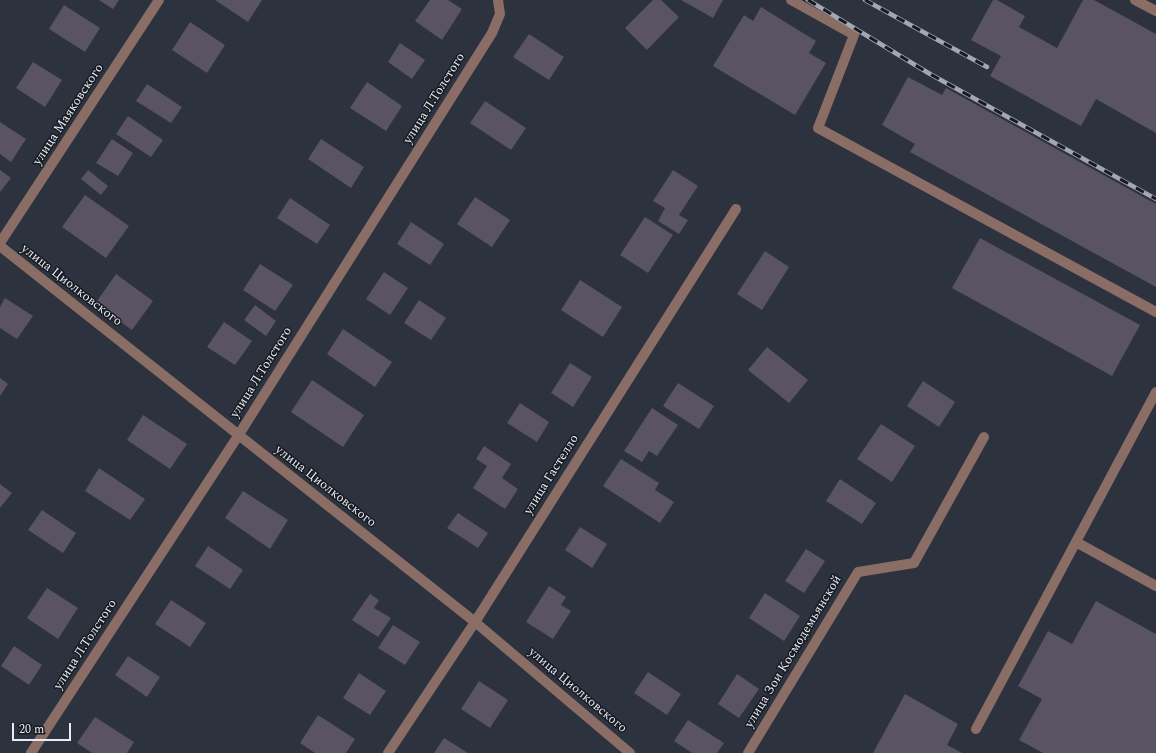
<!DOCTYPE html>
<html>
<head>
<meta charset="utf-8">
<style>
  body { margin:0 }
  #map { position:relative; width:1156px; height:753px; overflow:hidden; background:#2d323f; font-family:Spectral,serif }
  canvas { display:block }
  .scale { position:absolute; left:12px; top:723px; width:59px; height:18px; box-sizing:border-box; border:2px solid #e7ebf4; border-top:0; padding-left:5px; font-size:12px; line-height:14px; white-space:nowrap; color:#e7ebf4; -webkit-text-stroke:3px #171a20; paint-order:stroke }
</style>
</head>
<body>
<div id="map">
<canvas width="1156" height="753"></canvas>
<div class="scale">20 m</div>
</div>
<script>
const context = document.querySelector('canvas').getContext('2d');
context.lineJoin = 'round';
function fill(path, color) { context.fillStyle = color; context.fill(path, 'evenodd'); }
function stroke(path, color, width, dash) { context.strokeStyle = color; context.lineWidth = width; context.lineCap = dash ? 'butt' : 'round'; context.setLineDash(dash || []); context.stroke(path); }
function label(font, color, halo, rows, align = 'center') {
  context.font = font + ' Spectral,serif'; context.lineWidth = 3; context.setLineDash([]); context.textBaseline = 'middle'; context.strokeStyle = halo; context.fillStyle = color; for (const [text, x, y, turn = 0] of rows) {
    context.save(); context.translate(x, y); context.rotate((+turn || 0) * Math.PI / 180); context.textAlign = isNaN(turn) ? turn : align; if (halo) context.strokeText(text, 0, 0); context.fillText(text, 0, 0); context.restore();
  }
}
fill(new Path2D(`
  M 99,0 L 119,0 L 113,9 Z
  M 215,0 L 262,0 L 248,22 Z
  M 430,0 L 448,0 L 462,9 L 442,40 L 415,21 Z
  M 653,0 L 661,0 L 679,17 L 647,50 L 625,28 Z
  M 681,0 L 723,0 L 713,18 Z
  M 993,0 L 997,0 L 1025,16 L 1019,27 L 1057,48 L 1083,0 L 1094,0 L 1156,34 L 1156,133 L 1096,99 L 1081,126 L 990,76 L 1001,56 L 971,40 Z
  M 64,5 L 100,28 L 85,52 L 49,29 Z
  M 761,7 L 816,41 L 809,53 L 826,63 L 795,115 L 713,66 L 744,15 L 753,21 Z
  M 190,22 L 225,45 L 207,73 L 172,50 Z
  M 529,34 L 564,57 L 549,80 L 513,57 Z
  M 400,43 L 425,60 L 412,79 L 388,62 Z
  M 33,62 L 62,80 L 45,107 L 16,88 Z
  M 908,77 L 942,95 L 946,88 L 1156,204 L 1156,287 L 910,152 L 915,144 L 882,125 Z
  M 367,82 L 402,106 L 386,131 L 350,108 Z
  M 147,84 L 182,107 L 171,123 L 136,101 Z
  M 485,101 L 526,128 L 511,150 L 470,123 Z
  M 128,116 L 163,140 L 151,157 L 116,134 Z
  M 0,122 L 26,139 L 11,162 L 0,154 Z
  M 112,139 L 133,153 L 118,176 L 96,163 Z
  M 321,139 L 364,167 L 351,188 L 308,159 Z
  M 0,170 L 11,178 L 0,192 Z
  M 88,170 L 108,186 L 101,195 L 81,179 Z
  M 673,170 L 698,186 L 679,215 L 688,220 L 679,234 L 658,221 L 665,208 L 653,201 Z
  M 85,195 L 129,226 L 106,258 L 62,227 Z
  M 475,197 L 510,220 L 492,247 L 457,224 Z
  M 290,198 L 330,225 L 317,244 L 277,218 Z
  M 645,217 L 673,235 L 648,273 L 620,255 Z
  M 411,222 L 444,244 L 430,265 L 397,244 Z
  M 980,238 L 1140,325 L 1112,376 L 952,288 Z
  M 765,251 L 789,267 L 762,310 L 737,294 Z
  M 260,264 L 293,285 L 275,311 L 243,290 Z
  M 384,272 L 408,288 L 390,315 L 366,299 Z
  M 116,274 L 153,301 L 132,330 L 95,304 Z
  M 580,280 L 622,307 L 603,337 L 561,310 Z
  M 5,298 L 33,316 L 17,339 L 0,328 L 0,307 Z
  M 419,300 L 446,318 L 431,340 L 404,323 Z
  M 255,305 L 276,321 L 266,336 L 244,320 Z
  M 224,322 L 252,341 L 235,365 L 207,347 Z
  M 343,329 L 392,362 L 375,387 L 327,354 Z
  M 767,347 L 808,380 L 789,403 L 748,370 Z
  M 570,363 L 592,377 L 573,407 L 551,393 Z
  M 0,378 L 8,384 L 0,396 Z
  M 312,380 L 364,415 L 343,447 L 291,412 Z
  M 923,381 L 955,402 L 939,427 L 907,406 Z
  M 678,383 L 714,406 L 699,429 L 663,406 Z
  M 520,403 L 549,422 L 537,442 L 507,423 Z
  M 652,408 L 678,425 L 657,456 L 649,451 L 642,462 L 624,451 Z
  M 143,415 L 187,444 L 170,469 L 127,440 Z
  M 881,424 L 915,446 L 892,482 L 857,459 Z
  M 484,446 L 511,464 L 502,478 L 518,489 L 505,509 L 473,488 L 487,466 L 476,459 Z
  M 621,459 L 659,483 L 655,490 L 674,502 L 660,523 L 603,486 Z
  M 99,468 L 145,499 L 130,520 L 85,491 Z
  M 840,479 L 876,503 L 862,524 L 826,501 Z
  M 0,484 L 12,493 L 0,508 Z
  M 243,491 L 288,520 L 270,549 L 225,518 Z
  M 42,510 L 76,533 L 63,553 L 28,530 Z
  M 458,513 L 488,533 L 478,548 L 447,528 Z
  M 580,527 L 607,544 L 592,568 L 565,550 Z
  M 208,546 L 243,570 L 230,589 L 195,566 Z
  M 806,549 L 825,561 L 804,593 L 785,581 Z
  M 549,586 L 566,597 L 561,605 L 571,611 L 553,639 L 526,622 Z
  M 47,588 L 78,608 L 58,639 L 27,618 Z
  M 765,593 L 800,616 L 784,641 L 749,618 Z
  M 370,594 L 379,600 L 374,608 L 391,618 L 378,637 L 352,620 Z
  M 171,600 L 206,623 L 190,647 L 155,624 Z
  M 1096,601 L 1156,634 L 1156,753 L 1043,753 L 1019,740 L 1042,699 L 1018,686 L 1048,631 L 1072,644 Z
  M 393,625 L 420,642 L 405,665 L 378,648 Z
  M 14,646 L 42,665 L 29,685 L 1,666 Z
  M 128,656 L 160,677 L 147,697 L 115,675 Z
  M 648,672 L 681,694 L 667,715 L 634,693 Z
  M 359,673 L 386,691 L 370,715 L 343,698 Z
  M 737,674 L 759,689 L 739,718 L 718,704 Z
  M 479,681 L 508,700 L 490,728 L 461,709 Z
  M 905,694 L 958,724 L 947,745 L 962,753 L 873,753 Z
  M 318,715 L 355,739 L 346,753 L 315,753 L 300,743 Z
  M 95,717 L 134,742 L 127,753 L 92,753 L 77,743 Z
  M 688,720 L 724,743 L 717,753 L 692,753 L 674,741 Z
  M 444,738 L 468,753 L 434,753 Z`), '#595362');
stroke(new Path2D(`
  M 791,0 L 854,35 L 818,128 L 1156,312
  M 1135,0 L 1156,11
  M 0,243 L 159,0
  M 0,246 L 475,622 L 630,753
  M 1076,542 L 1156,586
  M 976,729 L 1156,392
  M 31,753 L 238,436 L 492,33 L 500,14 L 498,0
  M 388,753 L 475,622 L 736,209
  M 748,753 L 858,572 L 914,563 L 984,437`), '#8a6d65', 10);
const rail = new Path2D(`
  M 808,0 L 930,74 L 1156,199
  M 865,0 L 987,67`);
stroke(rail, '#a2a7b1', 4.5);
stroke(rail, '#171a20', 3, [9]);
label('13px', '#e7ebf4', '#171a20', [
  ["улица Л.Толстого",435,99,-58],
  ["улица Маяковского",69,115,-57],
  ["улица Циолковского",71,286,38],
  ["улица Л.Толстого",262,373,-58],
  ["улица Гастелло",552,475,-58],
  ["улица Циолковского",325,487,38],
  ["улица Л.Толстого",86,645,-57],
  ["улица Зои Космодемьянской",794,652,-59],
  ["улица Циолковского",577,691,40]
]);
</script>
</body>
</html>
